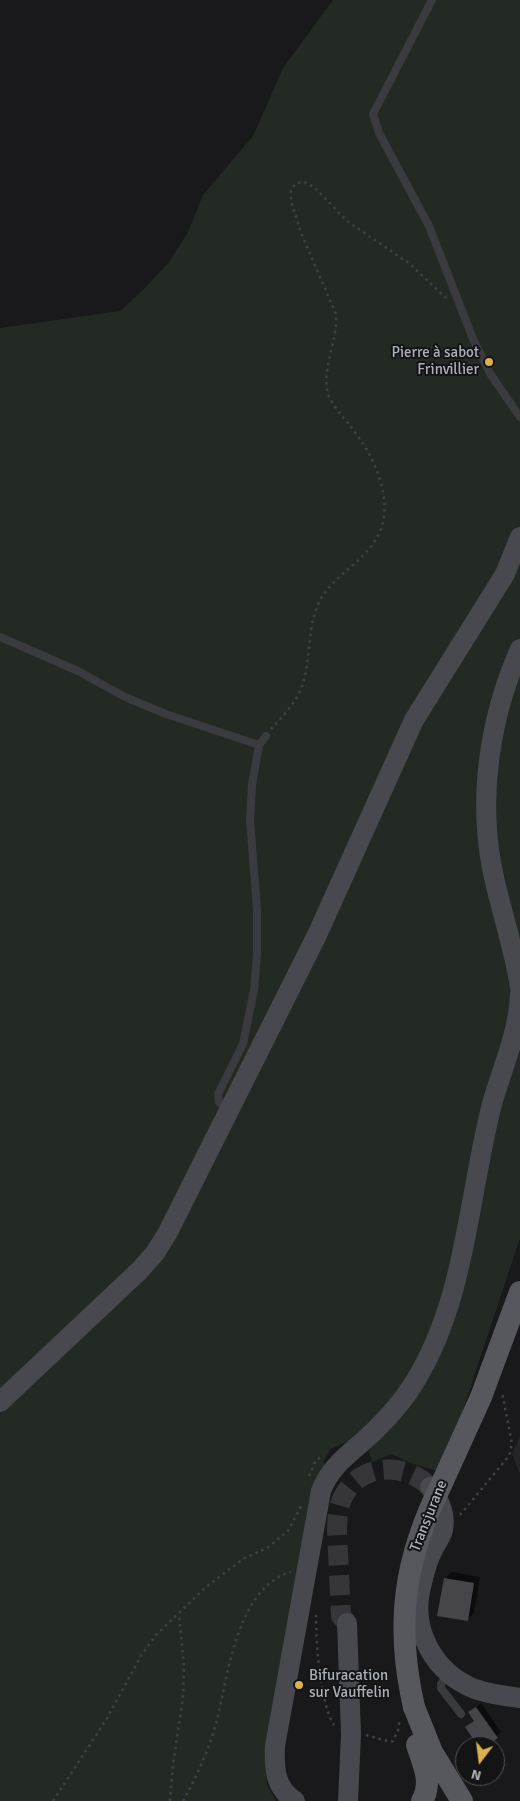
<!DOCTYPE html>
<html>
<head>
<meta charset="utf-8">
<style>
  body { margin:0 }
  #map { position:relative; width:520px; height:1801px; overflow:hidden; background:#19181a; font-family:Signika,sans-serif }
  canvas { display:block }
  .north { position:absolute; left:455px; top:1736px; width:50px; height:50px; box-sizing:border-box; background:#141315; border:1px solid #515256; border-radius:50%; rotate:195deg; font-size:14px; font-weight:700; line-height:20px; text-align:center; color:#acb0b8 }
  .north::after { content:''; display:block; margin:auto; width:18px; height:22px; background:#dcb24e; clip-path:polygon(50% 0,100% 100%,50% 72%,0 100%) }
</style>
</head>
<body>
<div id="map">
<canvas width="520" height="1801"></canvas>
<div class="north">N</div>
</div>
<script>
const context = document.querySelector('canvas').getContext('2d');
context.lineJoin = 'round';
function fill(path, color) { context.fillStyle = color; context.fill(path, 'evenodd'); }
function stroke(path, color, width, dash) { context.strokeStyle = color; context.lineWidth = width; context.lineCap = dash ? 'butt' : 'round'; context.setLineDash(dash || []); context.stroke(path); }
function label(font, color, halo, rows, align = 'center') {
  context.font = font + ' Signika,sans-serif'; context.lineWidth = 4; context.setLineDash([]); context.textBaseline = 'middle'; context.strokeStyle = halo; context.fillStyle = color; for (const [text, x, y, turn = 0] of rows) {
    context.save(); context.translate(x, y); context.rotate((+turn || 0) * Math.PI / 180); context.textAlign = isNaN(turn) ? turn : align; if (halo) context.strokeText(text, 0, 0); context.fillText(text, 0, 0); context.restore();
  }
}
fill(new Path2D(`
  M 520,1436 L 520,1474 L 512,1454 Z`), '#252527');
fill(new Path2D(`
  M 333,0 L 520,0 L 520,1238 L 454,1437 L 438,1471 L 416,1465 L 391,1454 L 372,1462 L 369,1451 L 396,1419 L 331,1449 L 323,1462 L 326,1465 L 281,1672 L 265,1761 L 267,1785 L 276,1801 L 0,1801 L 0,328 L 120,311 L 142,291 L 169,262 L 188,232 L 203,195 L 253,136 L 283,68 Z`), '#232a24');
fill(new Path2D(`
  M 452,1572 L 480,1577 L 474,1613 L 467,1620 L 445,1579 Z
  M 481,1703 L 501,1732 L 484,1746 L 480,1746 L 475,1720 L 470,1712 Z`), '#0007');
fill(new Path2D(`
  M 444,1578 L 474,1583 L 468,1621 L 437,1616 Z
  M 476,1707 L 498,1738 L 486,1746 L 478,1746 L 465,1727 L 474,1721 L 468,1712 Z`), '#46464a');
stroke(new Path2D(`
  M 347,1623 L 341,1616 L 337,1531 C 337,1519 338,1508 343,1497 C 360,1463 404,1462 429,1486`), '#36363a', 20, [20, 10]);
stroke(new Path2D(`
  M 271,729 C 281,718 293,706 299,693 C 312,666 306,634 317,607 C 330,574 368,563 381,529 C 393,494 372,453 351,427 C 343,416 329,403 327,389 C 323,367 338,339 336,314 L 301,233 L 291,201 L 291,190 L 296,183 L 304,182 L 314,187 L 347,221 L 410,264 L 446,298
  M 309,1476 L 316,1460 L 322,1457
  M 460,1515 L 509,1456 L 512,1444 L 502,1392
  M 316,1615 C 316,1642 320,1704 334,1725
  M 366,1735 L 391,1742 L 393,1741 L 399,1728 L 399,1719
  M 53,1801 L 106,1720 L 142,1654 L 156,1635 L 206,1587 L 243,1559 L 267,1548 L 288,1531 L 301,1506
  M 170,1801 L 173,1765 L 183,1697 L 184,1667 L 179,1614
  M 183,1801 C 197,1776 210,1747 217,1720 C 228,1675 237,1587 291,1572`), '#404146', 2.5, [2.5, 4]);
stroke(new Path2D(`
  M 432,0 L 373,114 L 379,133 L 429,226 L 473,339 L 491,375 L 520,417
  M 0,637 L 78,671 L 125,697 L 166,714 L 259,745 L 252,785 L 250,820 L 257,909 L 257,955 L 254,990 L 243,1044 L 218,1094 L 219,1102 L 227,1110
  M 259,745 L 266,736
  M 449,1674 L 441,1684 L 441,1688 L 461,1714`), '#3a3b3f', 8);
stroke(new Path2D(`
  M 520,649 C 490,717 478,795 492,868 C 500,908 514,947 520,987
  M 0,1402 L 140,1270 L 155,1253 L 167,1234 L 317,935 L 414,720 L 505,574 L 520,537
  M 430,1487 C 439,1499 446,1514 443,1530 C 441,1538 436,1543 433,1550 C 427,1561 424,1574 421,1587 C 410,1629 434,1673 475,1689 C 489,1694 505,1696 520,1698
  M 347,1623 L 351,1734 L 348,1801
  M 295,1801 C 275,1788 274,1769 275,1746 L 321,1491 C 330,1467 349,1454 367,1438 C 384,1422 402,1403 414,1383 C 466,1300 468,1197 492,1104 C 502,1068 519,1032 520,994`), '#48494e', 20);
stroke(new Path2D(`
  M 442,1483 L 481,1397 L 520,1292
  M 414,1707 L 432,1752 L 462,1801
  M 417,1745 C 423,1764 433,1782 422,1801`), '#56585d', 22);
stroke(new Path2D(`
  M 414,1707 C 395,1624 404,1559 442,1483`), '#56585d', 22);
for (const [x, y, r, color] of [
  [489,362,5,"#dcb24e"],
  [299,1685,5,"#dcb24e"]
]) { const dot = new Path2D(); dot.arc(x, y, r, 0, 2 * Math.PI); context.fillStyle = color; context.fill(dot); stroke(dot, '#141315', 2); }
label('15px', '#acb0b8', '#141315', [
  ["Pierre à sabot",479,353],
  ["Frinvillier",479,370],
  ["Bifuracation",309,1676,"left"],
  ["sur Vauffelin",309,1693,"left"]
], 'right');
label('15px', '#acb0b8', '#141315', [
  ["Transjurane",429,1516,-68]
]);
</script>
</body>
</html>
